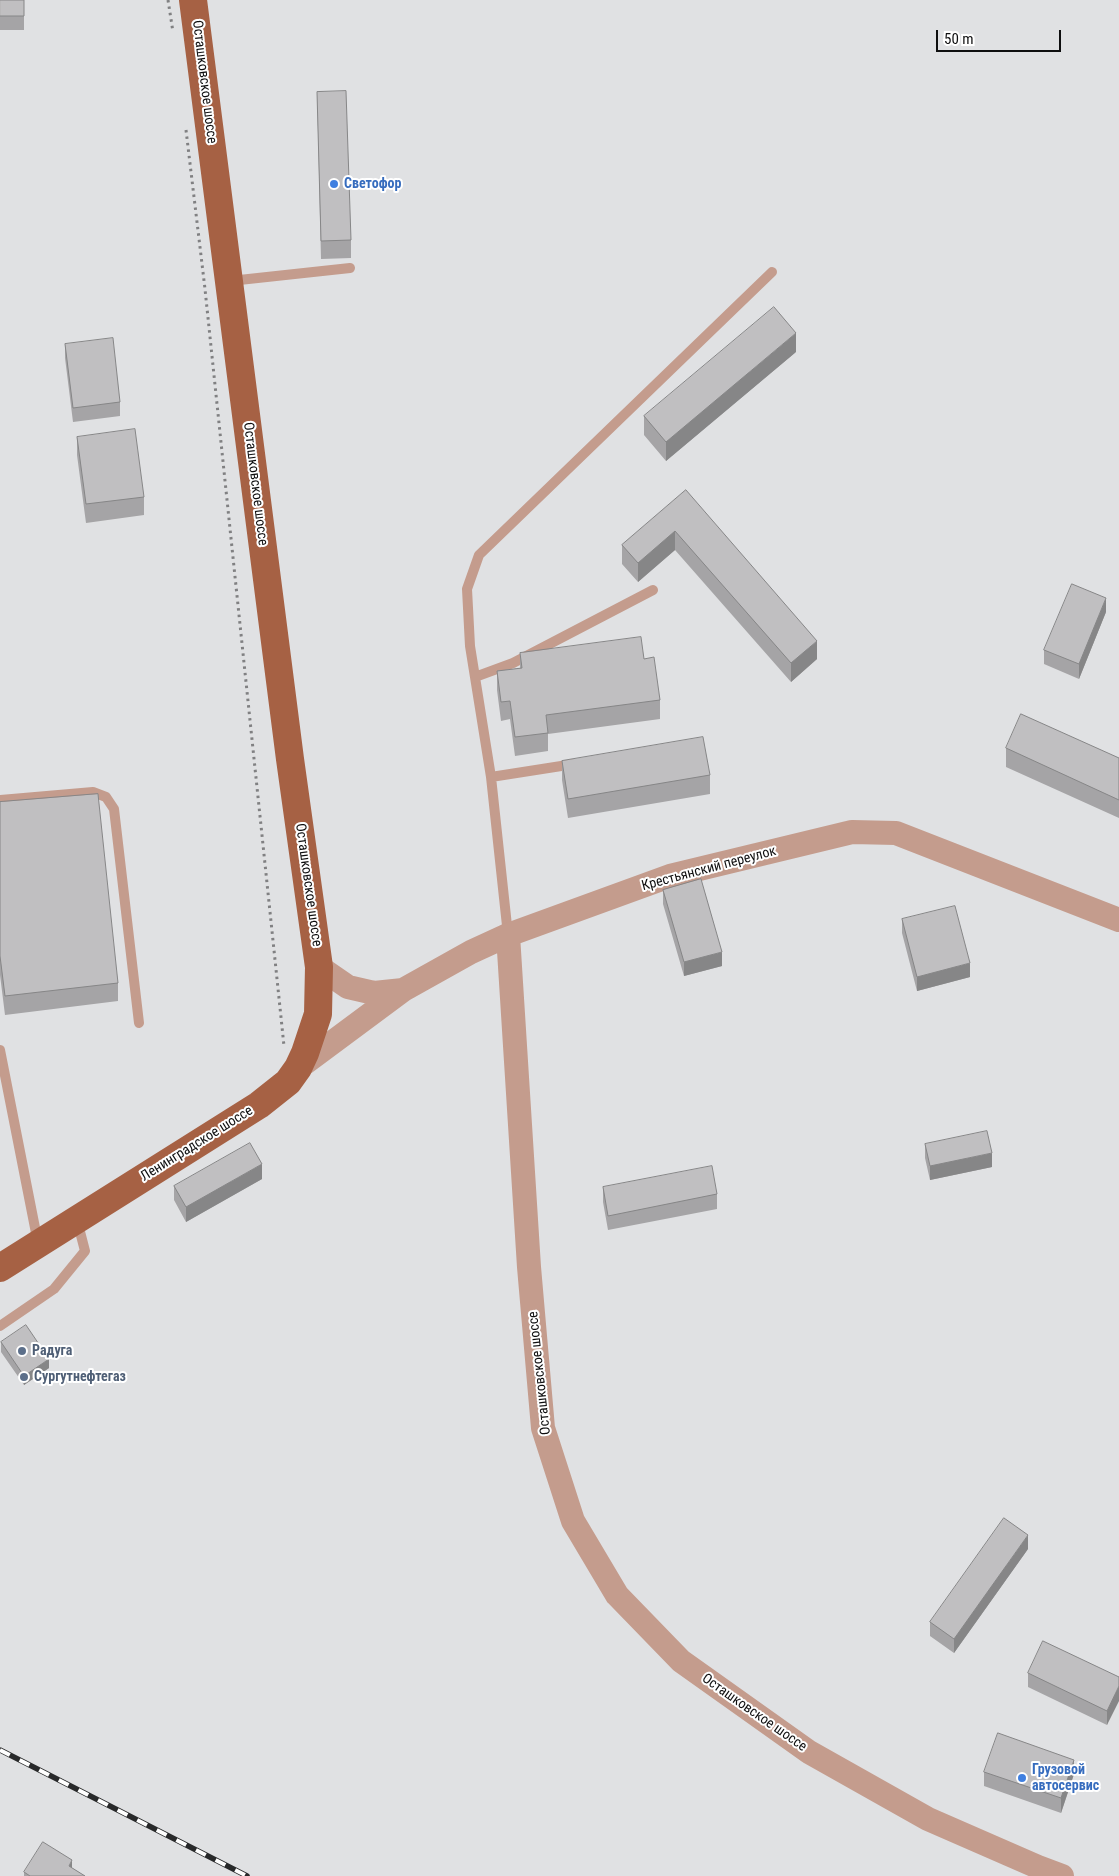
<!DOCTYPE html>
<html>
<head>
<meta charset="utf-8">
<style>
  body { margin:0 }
  #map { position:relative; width:1119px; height:1876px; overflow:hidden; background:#e0e1e3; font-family:"Roboto Condensed",sans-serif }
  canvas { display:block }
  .scale { position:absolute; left:936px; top:30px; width:125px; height:22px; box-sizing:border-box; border:2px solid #0e0e0f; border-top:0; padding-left:6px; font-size:15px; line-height:18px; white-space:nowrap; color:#0e0e0f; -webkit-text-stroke:4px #fff; paint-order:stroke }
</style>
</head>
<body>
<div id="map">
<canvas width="1119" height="1876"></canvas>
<div class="scale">50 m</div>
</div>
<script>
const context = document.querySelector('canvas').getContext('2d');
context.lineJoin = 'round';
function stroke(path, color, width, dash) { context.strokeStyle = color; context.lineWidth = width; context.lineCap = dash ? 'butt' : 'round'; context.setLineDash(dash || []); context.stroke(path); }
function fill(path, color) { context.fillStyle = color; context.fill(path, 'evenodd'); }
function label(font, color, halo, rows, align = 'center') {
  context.font = font + ' "Roboto Condensed",sans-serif'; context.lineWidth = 4; context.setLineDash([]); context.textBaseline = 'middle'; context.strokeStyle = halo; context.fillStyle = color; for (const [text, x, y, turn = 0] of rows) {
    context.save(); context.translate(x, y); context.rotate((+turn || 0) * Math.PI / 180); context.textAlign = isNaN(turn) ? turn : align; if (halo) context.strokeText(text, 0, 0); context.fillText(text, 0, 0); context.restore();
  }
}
stroke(new Path2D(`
  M 168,0 L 173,32
  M 186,130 L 205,289 L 284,1046`), '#808082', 3, [2.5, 4]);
stroke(new Path2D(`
  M 230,281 L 350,268
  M 475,677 L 513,663 L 653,590
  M 491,777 L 574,764
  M 0,800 L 93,792 L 106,797 L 114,809 L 139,1023
  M 508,935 L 491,777 L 470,646 L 467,589 L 479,555 L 772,272
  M 0,1050 L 38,1243
  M 0,1326 L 54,1289 L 85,1251 L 77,1220`), '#c49c8d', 10);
stroke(new Path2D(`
  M 508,935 L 529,1267 L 543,1428 L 573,1521 L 617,1595 L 681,1661 L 809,1752 L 928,1819 L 1038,1867 L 1062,1876
  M 319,967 L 348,987 L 374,993 L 403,990
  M 298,1068 L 403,990 L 471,952 L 508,935 L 670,876 L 852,832 L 896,833 L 1119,920`), '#c49c8d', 24);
stroke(new Path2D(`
  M 0,1268 L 259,1105 L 288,1082 L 298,1068 L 305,1053 L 318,1014 L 319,967 L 290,759 L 193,0`), '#a66144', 28);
const rail = new Path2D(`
  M 0,1750 L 247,1876`);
stroke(rail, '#28292a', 5.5);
stroke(rail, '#fff', 4, [11]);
fill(new Path2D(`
  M 0,0 L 24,0 L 24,30 L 0,30 Z
  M 317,92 L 351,240 L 351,258 L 321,259 Z
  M 65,344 L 120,402 L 120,416 L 73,422 L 65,358 Z
  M 796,352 L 666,461 L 644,435 L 644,416 Z
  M 77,437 L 144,497 L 144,515 L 86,523 L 77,455 Z
  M 686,490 L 817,659 L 791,682 L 675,550 L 638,582 L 622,564 L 622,545 Z
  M 1106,612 L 1079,679 L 1044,664 L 1044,650 Z
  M 520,653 L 644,659 L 660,700 L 660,719 L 548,734 L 548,751 L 515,756 L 510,719 L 501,721 L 497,690 L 497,671 L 520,668 Z
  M 1006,748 L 1119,758 L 1119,818 L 1006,767 Z
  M 562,761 L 710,775 L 710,794 L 568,818 L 562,780 Z
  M 0,802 L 118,983 L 118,1001 L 5,1015 L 0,975 Z
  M 663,890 L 722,966 L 684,976 L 663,904 Z
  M 902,919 L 970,977 L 917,991 L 902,933 Z
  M 925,1144 L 992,1167 L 930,1180 L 925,1158 Z
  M 262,1179 L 186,1222 L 174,1200 L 174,1186 Z
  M 603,1187 L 717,1194 L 717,1209 L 608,1230 L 603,1202 Z
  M 1,1342 L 49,1368 L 24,1385 L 1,1352 Z
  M 1028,1549 L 954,1653 L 930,1636 L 930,1622 Z
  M 1028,1673 L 1119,1677 L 1107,1725 L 1028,1687 Z
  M 984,1772 L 1074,1774 L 1061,1813 L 984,1786 Z
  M 72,1868 L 85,1876 L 24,1876 L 24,1872 Z`), '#a5a4a6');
fill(new Path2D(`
  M 796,333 L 796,352 L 666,461 L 666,442 Z
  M 675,531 L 675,550 L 638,582 L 638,563 Z
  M 1106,598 L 1106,612 L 1079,679 L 1079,664 Z
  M 817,641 L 817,659 L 791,682 L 791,663 Z
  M 722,952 L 722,966 L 684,976 L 684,962 Z
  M 970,963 L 970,977 L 917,991 L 917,977 Z
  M 992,1153 L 992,1167 L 930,1180 L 930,1166 Z
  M 262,1164 L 262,1179 L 186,1222 L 186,1207 Z
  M 49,1359 L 49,1368 L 24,1385 L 24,1376 Z
  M 1028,1535 L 1028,1549 L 954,1653 L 954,1639 Z
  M 1119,1686 L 1119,1701 L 1107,1725 L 1107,1711 Z
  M 1074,1760 L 1074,1774 L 1061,1813 L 1061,1798 Z
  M 72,1860 L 72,1873 L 69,1866 Z`), '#868687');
const building = new Path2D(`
  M 0,0 L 24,0 L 24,16 L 0,16 Z
  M 346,91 L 351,240 L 321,241 L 317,92 Z
  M 774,307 L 796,333 L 666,442 L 644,416 Z
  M 113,338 L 120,402 L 73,408 L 65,344 Z
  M 135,429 L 144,497 L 86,504 L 77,437 Z
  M 686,490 L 817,641 L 791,663 L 675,531 L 638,563 L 622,545 Z
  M 1072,584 L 1106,598 L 1079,664 L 1044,650 Z
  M 641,637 L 644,659 L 654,657 L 660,700 L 546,715 L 548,733 L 515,737 L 510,701 L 501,702 L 497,671 L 522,668 L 520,653 Z
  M 1021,714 L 1119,758 L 1119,800 L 1006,748 Z
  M 703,737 L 710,775 L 568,799 L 562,761 Z
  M 98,794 L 118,983 L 5,996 L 0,956 L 0,802 Z
  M 701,879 L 722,952 L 684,962 L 663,890 Z
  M 955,906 L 970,963 L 917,977 L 902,919 Z
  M 987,1131 L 992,1153 L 930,1166 L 925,1144 Z
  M 250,1143 L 262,1164 L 186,1207 L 174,1186 Z
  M 712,1166 L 717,1194 L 608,1216 L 603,1187 Z
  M 26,1325 L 49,1359 L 24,1376 L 1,1342 Z
  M 1004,1518 L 1028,1535 L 954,1639 L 930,1622 Z
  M 1043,1641 L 1119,1677 L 1119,1686 L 1107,1711 L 1028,1673 Z
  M 998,1733 L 1074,1760 L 1061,1798 L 984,1772 Z
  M 43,1842 L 72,1860 L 69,1866 L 85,1876 L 30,1876 L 24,1872 Z`);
fill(building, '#c0bfc1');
stroke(building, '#868687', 1);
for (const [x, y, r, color] of [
  [334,184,5,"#3f7fe0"],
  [22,1351,5,"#5c6f8a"],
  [24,1377,5,"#5c6f8a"],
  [1022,1778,5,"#3f7fe0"]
]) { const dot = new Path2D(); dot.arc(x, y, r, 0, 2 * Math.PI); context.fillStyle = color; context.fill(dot); stroke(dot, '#fff', 2); }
label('14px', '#0e0e0f', '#fff', [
  ["Осташковское шоссе",204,82,83],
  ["Осташковское шоссе",255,484,83],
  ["Крестьянский переулок",709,869,-15],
  ["Осташковское шоссе",308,885,82],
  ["Ленинградское шоссе",197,1144,-32],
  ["Осташковское шоссе",540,1373,-96],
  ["Осташковское шоссе",754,1713,35]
]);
label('bold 14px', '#366cbe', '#fff', [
  ["Светофор",344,184],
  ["Грузовой",1032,1770],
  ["автосервис",1032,1786]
], 'left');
label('bold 14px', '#4e5e75', '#fff', [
  ["Радуга",32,1351],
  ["Сургутнефтегаз",34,1377]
], 'left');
</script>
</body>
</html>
